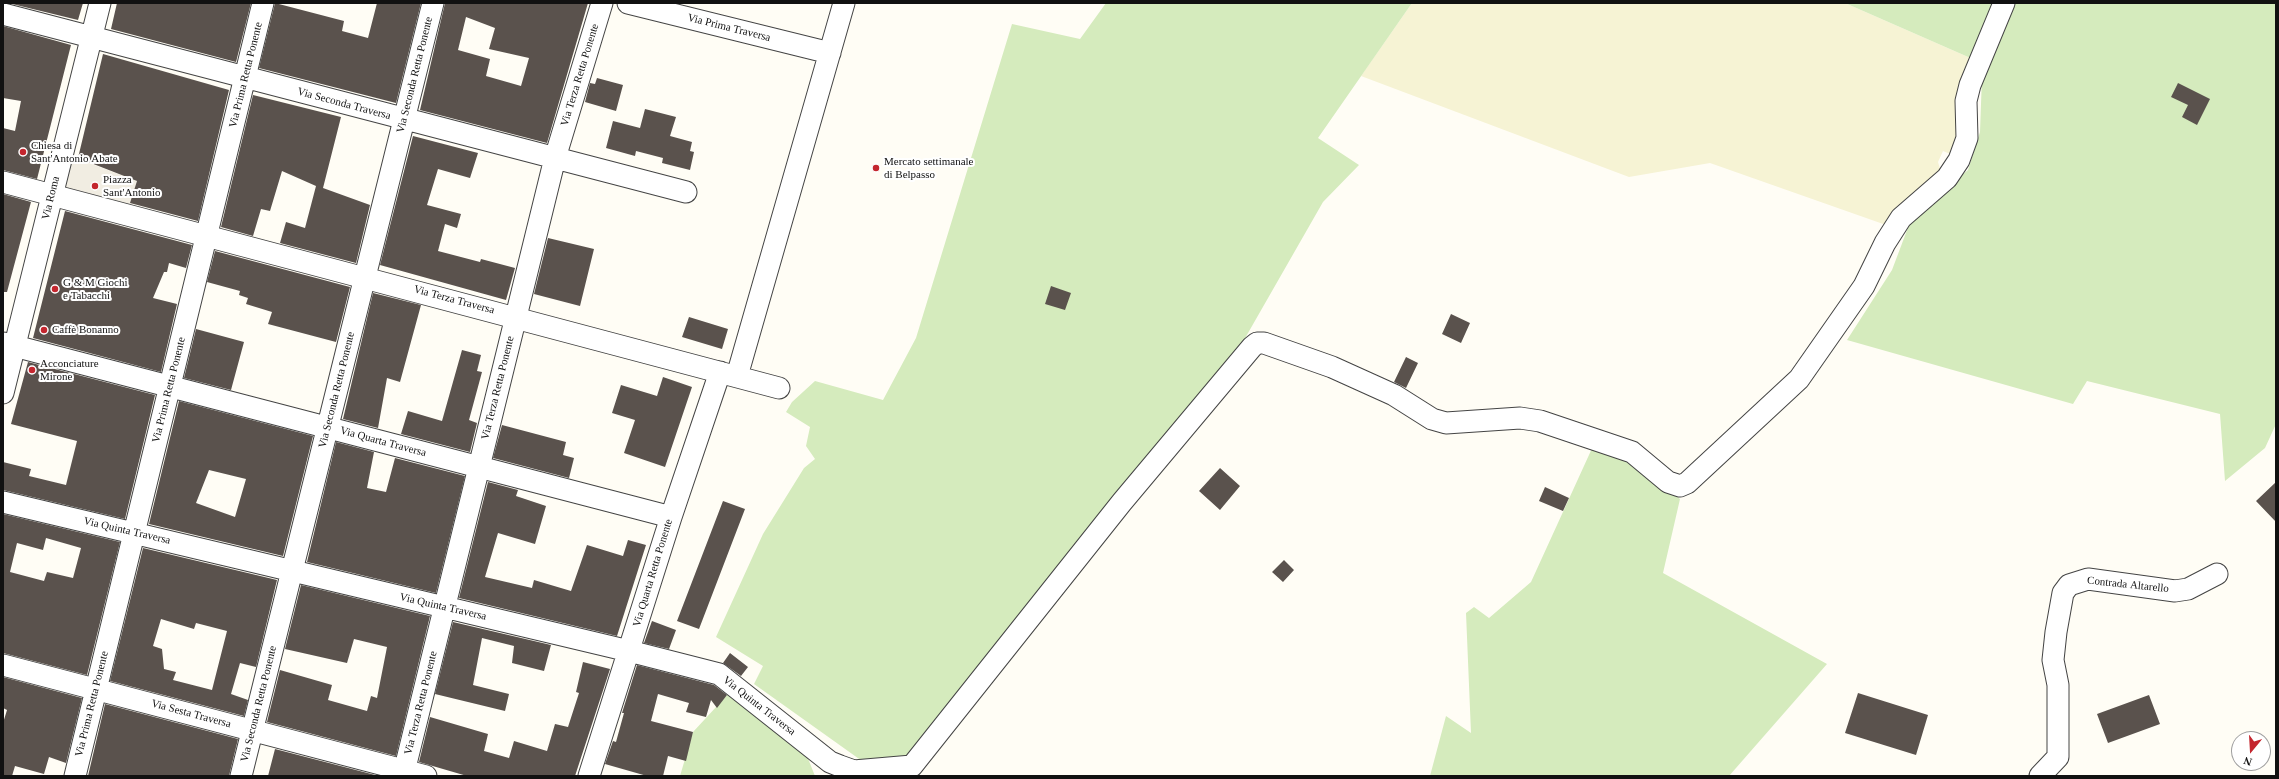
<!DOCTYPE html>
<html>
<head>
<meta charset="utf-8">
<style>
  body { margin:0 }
  #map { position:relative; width:2279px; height:779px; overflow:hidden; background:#fffdf5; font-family:"Times New Roman",serif }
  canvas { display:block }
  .frame { position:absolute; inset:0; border:4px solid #111; pointer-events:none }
  .north { position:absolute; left:2231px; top:731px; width:40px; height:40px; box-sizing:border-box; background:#fff; border:1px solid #a0a0a0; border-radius:50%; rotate:198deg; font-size:11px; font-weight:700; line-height:16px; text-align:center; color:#111 }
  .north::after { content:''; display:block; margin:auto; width:14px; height:18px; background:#c4262e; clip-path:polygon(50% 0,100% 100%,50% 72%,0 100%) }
</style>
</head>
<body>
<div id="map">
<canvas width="2279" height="779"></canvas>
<div class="frame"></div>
<div class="north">N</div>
</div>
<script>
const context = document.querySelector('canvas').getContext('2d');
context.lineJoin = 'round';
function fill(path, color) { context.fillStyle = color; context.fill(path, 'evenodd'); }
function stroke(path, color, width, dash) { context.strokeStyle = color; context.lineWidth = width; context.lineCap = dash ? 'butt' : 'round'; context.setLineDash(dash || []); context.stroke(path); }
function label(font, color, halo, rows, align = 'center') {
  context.font = font + ' "Times New Roman",serif'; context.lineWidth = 4; context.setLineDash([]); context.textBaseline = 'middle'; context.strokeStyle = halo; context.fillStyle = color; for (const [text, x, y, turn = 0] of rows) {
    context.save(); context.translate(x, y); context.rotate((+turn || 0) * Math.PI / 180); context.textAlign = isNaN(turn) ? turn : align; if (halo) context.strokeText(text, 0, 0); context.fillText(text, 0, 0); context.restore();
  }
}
fill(new Path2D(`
  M 1412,3 L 1845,3 L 1975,60 L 1961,132 L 1955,156 L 1943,151 L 1938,162 L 1941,172 L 1886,225 L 1710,163 L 1629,177 L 1361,76 Z`), '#f6f3d4');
fill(new Path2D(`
  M 1106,3 L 1412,3 L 1318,138 L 1359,165 L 1323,202 L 1244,340 L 908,762 L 862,761 L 754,684 L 763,666 L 716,637 L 763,534 L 804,468 L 815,459 L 806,446 L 810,427 L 786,412 L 792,402 L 815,381 L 883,400 L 916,338 L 1012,24 L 1080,39 Z
  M 1845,3 L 1999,3 L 1975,60 Z
  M 2014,3 L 2276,3 L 2276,424 L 2265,448 L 2225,481 L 2220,414 L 2087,381 L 2073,404 L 1847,340 L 1892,270 L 1912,217 L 1968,170 L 1980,132 L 1982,76 Z
  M 1594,444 L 1627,454 L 1680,499 L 1663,573 L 1827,664 L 1729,776 L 1430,776 L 1446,716 L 1471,733 L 1466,613 L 1474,607 L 1489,618 L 1531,582 Z
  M 729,693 L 807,756 L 815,776 L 680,776 L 693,732 Z`), '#d5ebbd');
fill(new Path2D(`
  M 62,153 L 137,181 L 128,215 L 50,204 Z`), '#f1ede2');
fill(new Path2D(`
  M 8,3 L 83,3 L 78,20 Z
  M 117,3 L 251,3 L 236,62 L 111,29 Z
  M 275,3 L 344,21 L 342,31 L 368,38 L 377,3 L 421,3 L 396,103 L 259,68 Z
  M 445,3 L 588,3 L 547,143 L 420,110 ZM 466,17 L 495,28 L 489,49 L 529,58 L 521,86 L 486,76 L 490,59 L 458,50 Z
  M 3,26 L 71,45 L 37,179 L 3,170 L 3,128 L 15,131 L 21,101 L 3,98 Z
  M 103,54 L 229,90 L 198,221 L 130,203 L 137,181 L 78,158 Z
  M 597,78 L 623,85 L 616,111 L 585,102 L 590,83 L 595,84 Z
  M 2178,83 L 2210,99 L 2197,125 L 2182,117 L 2188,105 L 2171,97 Z
  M 253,95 L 341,117 L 323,188 L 370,205 L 356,263 L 280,243 L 286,222 L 305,228 L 316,186 L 282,171 L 270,211 L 261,209 L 253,236 L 221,227 Z
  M 645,109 L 676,117 L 670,136 L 692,142 L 690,151 L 694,152 L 690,170 L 662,163 L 663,158 L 636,151 L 635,156 L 606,148 L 613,121 L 640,128 Z
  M 413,136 L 478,153 L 470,178 L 438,169 L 427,205 L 461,214 L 457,228 L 445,224 L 438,251 L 480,262 L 481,259 L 515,268 L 506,300 L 380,265 Z
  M 3,194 L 31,202 L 7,292 L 3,292 Z
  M 65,211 L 192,245 L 186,268 L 169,263 L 167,272 L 164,272 L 153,298 L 177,304 L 161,372 L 33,338 Z
  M 548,238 L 594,249 L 580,306 L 534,294 Z
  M 215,251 L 350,287 L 336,342 L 268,324 L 272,312 L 246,304 L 248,298 L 239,295 L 240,291 L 207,282 Z
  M 1051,286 L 1071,293 L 1065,310 L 1045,304 Z
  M 373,293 L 421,305 L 400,382 L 387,378 L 378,428 L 343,419 Z
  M 1451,314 L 1470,323 L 1461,343 L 1442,334 Z
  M 689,317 L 728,329 L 722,349 L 682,337 Z
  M 196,329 L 244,342 L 231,390 L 184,378 Z
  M 462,350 L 481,355 L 477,371 L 482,372 L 469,420 L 477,423 L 470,452 L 401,434 L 408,411 L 442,421 Z
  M 1406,357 L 1418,363 L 1406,388 L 1394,382 Z
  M 28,362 L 155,395 L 125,519 L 3,490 L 3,462 L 31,469 L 29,476 L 66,485 L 77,441 L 11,424 Z
  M 663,377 L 692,387 L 665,467 L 624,453 L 635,420 L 612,413 L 621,385 L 657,396 Z
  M 179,401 L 313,436 L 283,556 L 149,524 ZM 209,470 L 246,479 L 235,517 L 196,503 Z
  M 502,425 L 566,442 L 563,455 L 574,458 L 569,478 L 493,458 Z
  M 336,442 L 374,452 L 367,488 L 386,492 L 395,458 L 465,476 L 436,593 L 307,562 Z
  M 1220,468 L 1240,486 L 1220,510 L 1199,491 Z
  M 488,482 L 518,490 L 516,496 L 546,506 L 535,544 L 498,533 L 485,577 L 532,588 L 534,580 L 571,591 L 587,545 L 623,556 L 628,540 L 646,545 L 617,636 L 459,598 Z
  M 2276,482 L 2276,522 L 2256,501 Z
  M 1545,487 L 1569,498 L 1563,511 L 1539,501 Z
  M 723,501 L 745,509 L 699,629 L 677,621 Z
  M 3,514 L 120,542 L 87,675 L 3,653 ZM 46,538 L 81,548 L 73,578 L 47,572 L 44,581 L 10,572 L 17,543 L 43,550 Z
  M 143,548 L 277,580 L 256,667 L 240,663 L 231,694 L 248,700 L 244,716 L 110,681 ZM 161,619 L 194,629 L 196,623 L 227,631 L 212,690 L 173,680 L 176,672 L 164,669 L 162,649 L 153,646 Z
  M 1284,560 L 1294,570 L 1283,582 L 1272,572 Z
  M 301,585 L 430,616 L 396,756 L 267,722 L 280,670 L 332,685 L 328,700 L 367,711 L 371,696 L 377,698 L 387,647 L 354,639 L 347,663 L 285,649 Z
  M 652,621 L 676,630 L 669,649 L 644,643 Z
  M 453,622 L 551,645 L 544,671 L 512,663 L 514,646 L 482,638 L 473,685 L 509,694 L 505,711 L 435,694 Z
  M 730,653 L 748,667 L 741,676 L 723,663 Z
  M 583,662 L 610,669 L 575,776 L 467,776 L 419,762 L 430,717 L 488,734 L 484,751 L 509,758 L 514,741 L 547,751 L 555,724 L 568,727 L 579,693 L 576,692 Z
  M 637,665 L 714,685 L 727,695 L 717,708 L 711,700 L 706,717 L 686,712 L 689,703 L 658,694 L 651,721 L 693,732 L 686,761 L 668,756 L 663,776 L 647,776 L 605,764 L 613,741 L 616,742 L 624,713 L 622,713 Z
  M 3,677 L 82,698 L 66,763 L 49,757 L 44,774 L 15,766 L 12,776 L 3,776 L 3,723 L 7,710 L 3,708 Z
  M 1858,693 L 1928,715 L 1916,755 L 1845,733 Z
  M 2149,695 L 2160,724 L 2108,743 L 2097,714 Z
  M 105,704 L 238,739 L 229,776 L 88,776 Z
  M 275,749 L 379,776 L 268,776 Z`), '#5a524d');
const minor = new Path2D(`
  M 628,3 L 830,53
  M 3,14 L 686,192
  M 3,182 L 779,388
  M 3,343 L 671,517
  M 737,376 L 844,3
  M 3,393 L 100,3
  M 3,502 L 629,651 L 719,674 L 830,762 L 840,766 L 854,771 L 912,766 L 1122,502 L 1252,347 L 1257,343 L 1264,343 L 1332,367 L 1394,395 L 1432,419 L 1446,423 L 1520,418 L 1540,421 L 1632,452 L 1668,482 L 1680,486 L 1687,483 L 1799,379 L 1864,286 L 1885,243 L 1901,218 L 1947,178 L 1959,160 L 1967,138 L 1966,101 L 1970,85 L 2004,3
  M 3,665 L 426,776
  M 75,776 L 263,3
  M 241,776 L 433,3
  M 403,776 L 555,158 L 602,3
  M 589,776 L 671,517 L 720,372
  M 2040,776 L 2058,757 L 2058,685 L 2053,660 L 2056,632 L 2063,593 L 2069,585 L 2088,579 L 2175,591 L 2188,589 L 2217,574`);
stroke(minor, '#444', 23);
stroke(minor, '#fff', 21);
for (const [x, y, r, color] of [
  [23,152,4,"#c4262e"],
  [876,168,4,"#c4262e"],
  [95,186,4,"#c4262e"],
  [55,289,4,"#c4262e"],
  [44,330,4,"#c4262e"],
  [32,370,4,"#c4262e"]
]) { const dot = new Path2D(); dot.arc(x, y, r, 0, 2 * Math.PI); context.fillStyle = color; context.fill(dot); stroke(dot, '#fff', 1.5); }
label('11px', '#111', '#fff', [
  ["Via Prima Traversa",729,28,14],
  ["Via Prima Retta Ponente",246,75,-76],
  ["Via Seconda Retta Ponente",415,75,-76],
  ["Via Terza Retta Ponente",580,75,-73],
  ["Via Seconda Traversa",344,104,15],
  ["Via Roma",51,198,-76],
  ["Via Terza Traversa",454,300,15],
  ["Via Terza Retta Ponente",498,388,-76],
  ["Via Prima Retta Ponente",169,390,-76],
  ["Via Seconda Retta Ponente",337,390,-76],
  ["Via Quarta Traversa",383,442,15],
  ["Via Quinta Traversa",127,531,13],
  ["Via Quarta Retta Ponente",653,573,-73],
  ["Contrada Altarello",2128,585,6],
  ["Via Quinta Traversa",443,607,13],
  ["Via Terza Retta Ponente",421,703,-76],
  ["Via Prima Retta Ponente",92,704,-76],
  ["Via Seconda Retta Ponente",259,704,-76],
  ["Via Quinta Traversa",759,706,38],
  ["Via Sesta Traversa",191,714,15]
]);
label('11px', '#111', '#fff', [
  ["Chiesa di",31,146],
  ["Sant'Antonio Abate",31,159],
  ["Mercato settimanale",884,162],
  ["di Belpasso",884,175],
  ["Piazza",103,180],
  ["Sant'Antonio",103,193],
  ["G & M Giochi",63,283],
  ["e Tabacchi",63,296],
  ["Caffè Bonanno",52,330],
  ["Acconciature",40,364],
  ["Mirone",40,377]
], 'left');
</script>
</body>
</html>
